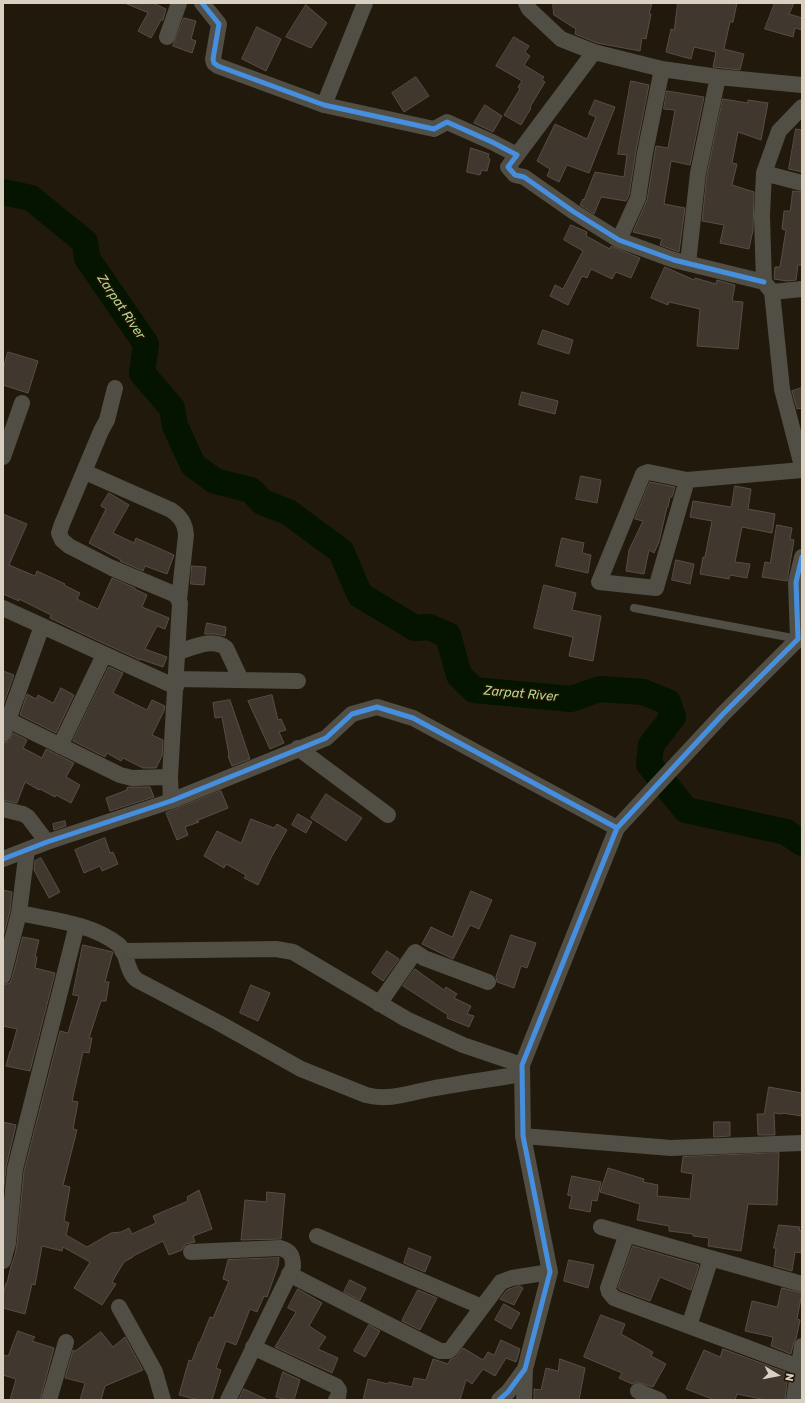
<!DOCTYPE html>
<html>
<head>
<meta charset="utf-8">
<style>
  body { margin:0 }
  #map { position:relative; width:805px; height:1403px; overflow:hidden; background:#21190b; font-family:Rubik,sans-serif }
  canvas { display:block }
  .frame { position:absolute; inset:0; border:4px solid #dad0c1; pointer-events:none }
  .north { position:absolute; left:757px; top:1355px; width:40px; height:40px; -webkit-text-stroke:3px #211200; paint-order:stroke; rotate:100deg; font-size:11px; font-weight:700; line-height:16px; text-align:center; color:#dad0c1 }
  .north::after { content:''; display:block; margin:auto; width:14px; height:18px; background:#dad0c1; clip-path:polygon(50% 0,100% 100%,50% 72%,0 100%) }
</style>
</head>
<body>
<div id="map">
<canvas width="805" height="1403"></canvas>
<div class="frame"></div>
<div class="north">N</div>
</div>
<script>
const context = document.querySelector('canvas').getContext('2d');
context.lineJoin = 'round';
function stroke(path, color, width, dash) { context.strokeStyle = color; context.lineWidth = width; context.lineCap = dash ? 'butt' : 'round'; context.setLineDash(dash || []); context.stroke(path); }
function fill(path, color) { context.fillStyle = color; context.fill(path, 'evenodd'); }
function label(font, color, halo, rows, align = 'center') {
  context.font = font + ' Rubik,sans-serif'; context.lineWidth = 3.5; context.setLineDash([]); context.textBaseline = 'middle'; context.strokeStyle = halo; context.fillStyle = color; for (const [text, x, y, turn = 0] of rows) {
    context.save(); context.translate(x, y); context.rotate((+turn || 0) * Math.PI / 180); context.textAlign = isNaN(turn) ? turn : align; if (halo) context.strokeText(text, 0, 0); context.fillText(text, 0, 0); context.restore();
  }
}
stroke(new Path2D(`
  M 3,192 L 31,198 L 85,242 L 87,258 L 146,344 L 142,373 L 172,408 L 175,426 L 193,465 L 215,481 L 251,490 L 262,502 L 288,512 L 341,551 L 360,595 L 415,628 L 429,627 L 448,635 L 459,675 L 474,690 L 571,699 L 600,689 L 643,692 L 668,702 L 673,717 L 651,745 L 649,764 L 686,810 L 786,832 L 802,843`), '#041401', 26);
const building = new Path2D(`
  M 125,3 L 153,3 L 166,9 L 163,20 L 161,20 L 151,38 L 138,31 L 148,13 Z
  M 553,3 L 652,3 L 649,14 L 651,14 L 646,39 L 642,38 L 640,51 L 597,43 L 575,34 L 576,29 L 554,15 Z
  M 678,3 L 737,3 L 733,22 L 730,22 L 724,49 L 744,54 L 740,70 L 713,67 L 716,52 L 694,47 L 691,59 L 666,52 L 671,29 L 674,30 Z
  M 775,3 L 794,3 L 789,14 L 802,18 L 802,30 L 795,28 L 793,37 L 765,29 Z
  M 306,5 L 327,23 L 311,48 L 286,37 Z
  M 184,18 L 196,21 L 191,39 L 196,41 L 192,53 L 173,46 Z
  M 257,27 L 281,39 L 266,71 L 242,59 Z
  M 514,37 L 529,46 L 525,52 L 530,56 L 524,65 L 544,77 L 542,80 L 545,82 L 530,107 L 531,108 L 521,125 L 504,115 L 520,89 L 518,87 L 522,81 L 496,66 Z
  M 416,77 L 429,96 L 404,112 L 392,93 Z
  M 631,81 L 649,85 L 636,151 L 629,195 L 626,201 L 601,197 L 594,214 L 580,205 L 583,199 L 584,200 L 595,172 L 624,177 L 627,155 L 618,154 Z
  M 667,91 L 704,97 L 690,165 L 671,161 L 664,204 L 685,208 L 679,252 L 660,245 L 662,239 L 633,232 L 647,200 L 656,146 L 668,148 L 675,110 L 664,109 Z
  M 723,99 L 748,103 L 748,100 L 768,103 L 761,140 L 738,132 L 732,163 L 737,164 L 732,185 L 754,192 L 753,230 L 749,249 L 720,243 L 724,225 L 702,221 L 707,174 Z
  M 595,100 L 615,107 L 589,173 L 567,165 L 559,182 L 547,176 L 550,169 L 537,161 L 555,124 L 587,139 L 596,117 L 589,114 Z
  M 485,105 L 502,116 L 493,132 L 474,123 Z
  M 796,129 L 802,130 L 802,172 L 789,169 Z
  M 471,148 L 489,154 L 488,158 L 490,159 L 487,171 L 482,170 L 480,175 L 467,172 Z
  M 793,191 L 802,192 L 802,265 L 798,265 L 796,280 L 787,281 L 774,279 L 775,267 L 780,267 L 786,230 L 782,229 L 784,211 L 790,211 Z
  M 571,225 L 587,232 L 586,236 L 610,249 L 611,246 L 640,258 L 631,278 L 616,272 L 612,279 L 591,269 L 587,278 L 582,276 L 568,305 L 550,296 L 555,285 L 563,289 L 583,251 L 564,240 Z
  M 665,267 L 694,280 L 695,278 L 716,284 L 717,280 L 735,285 L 732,301 L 743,302 L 738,349 L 697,346 L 700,309 L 669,302 L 668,305 L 651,298 Z
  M 543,330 L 573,340 L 569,354 L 538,344 Z
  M 8,352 L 38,361 L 28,393 L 3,385 L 3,370 Z
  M 802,388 L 802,408 L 797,409 L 792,391 Z
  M 522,392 L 558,401 L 555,414 L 519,405 Z
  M 581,476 L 601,480 L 597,503 L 576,499 Z
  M 650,482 L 675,487 L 672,497 L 670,497 L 668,507 L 667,507 L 659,542 L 654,553 L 649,550 L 644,574 L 626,571 L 629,550 L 643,521 L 635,519 Z
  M 735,486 L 751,489 L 748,509 L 775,514 L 772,533 L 742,527 L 735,562 L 750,564 L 747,578 L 730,575 L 729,579 L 700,574 L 703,557 L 705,557 L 712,521 L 690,517 L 693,501 L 731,507 Z
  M 109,493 L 129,505 L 113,533 L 134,543 L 136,538 L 174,555 L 167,574 L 145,566 L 143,571 L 120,561 L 121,560 L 89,543 L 106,509 L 101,506 Z
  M 3,514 L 27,524 L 9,565 L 35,576 L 37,571 L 65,584 L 64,585 L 80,593 L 77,599 L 98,609 L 112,578 L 135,588 L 135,589 L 147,595 L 142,607 L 169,618 L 165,629 L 157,626 L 145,649 L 167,657 L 163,667 L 140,659 L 140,660 L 79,632 L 50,618 L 51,615 L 19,599 L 19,601 L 3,594 Z
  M 777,525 L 792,528 L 790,539 L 794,540 L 787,581 L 762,577 L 765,562 L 770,563 Z
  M 562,538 L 584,543 L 582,553 L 591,555 L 588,573 L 556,566 Z
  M 676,560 L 694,564 L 690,584 L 672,580 Z
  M 192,566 L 206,567 L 204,585 L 191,584 Z
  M 544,585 L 576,593 L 572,610 L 601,616 L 593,661 L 569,656 L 573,637 L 534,628 Z
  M 207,623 L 226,627 L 225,636 L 215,634 L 205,634 Z
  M 109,667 L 123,673 L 113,693 L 147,710 L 152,700 L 165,706 L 164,711 L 152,735 L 163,740 L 162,756 L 156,768 L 143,768 L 123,758 L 121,761 L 107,753 L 105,757 L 73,741 Z
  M 3,671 L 14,675 L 3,706 Z
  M 61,688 L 74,695 L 56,733 L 20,715 L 27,694 L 36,699 L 38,695 L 53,703 Z
  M 272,695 L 278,720 L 281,719 L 286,730 L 279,732 L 284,743 L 270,749 L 248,701 Z
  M 230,700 L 250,759 L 232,766 L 228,756 L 229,755 L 222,717 L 215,718 L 213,703 Z
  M 13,733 L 27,740 L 23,748 L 42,758 L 46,749 L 74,763 L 66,777 L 80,785 L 71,803 L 56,795 L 55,797 L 40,789 L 39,790 L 25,782 L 17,803 L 3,800 L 3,743 L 9,741 Z
  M 129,787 L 150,787 L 154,797 L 110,811 L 106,798 L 127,790 L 127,788 Z
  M 221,791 L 228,808 L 196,821 L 199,822 L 185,827 L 188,835 L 177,840 L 166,813 Z
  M 326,794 L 362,818 L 346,841 L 311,818 Z
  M 298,814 L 312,822 L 306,833 L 292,825 Z
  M 251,819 L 274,828 L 277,824 L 287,830 L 272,856 L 258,885 L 244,878 L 246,875 L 226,864 L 224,868 L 204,856 L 217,831 L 241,843 Z
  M 65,821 L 66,826 L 54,830 L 53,824 Z
  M 105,838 L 110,853 L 113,852 L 118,864 L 102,871 L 100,866 L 84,873 L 75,850 Z
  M 41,858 L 60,892 L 49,898 L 34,870 L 35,861 Z
  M 3,890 L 12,892 L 10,911 L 3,937 Z
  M 471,891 L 492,900 L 479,929 L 470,925 L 453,959 L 422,944 L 431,927 L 452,937 Z
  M 511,935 L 536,943 L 527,968 L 521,966 L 514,988 L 497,982 L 496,977 Z
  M 23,937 L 39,940 L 35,957 L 37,957 L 35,968 L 55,973 L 30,1071 L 6,1066 L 10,1051 L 11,1051 L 17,1029 L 3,1026 L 3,985 L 10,983 L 12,978 Z
  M 83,945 L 113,952 L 105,982 L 109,982 L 106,1001 L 101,1001 L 89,1038 L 92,1038 L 89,1053 L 83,1052 L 72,1101 L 78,1102 L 73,1129 L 77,1130 L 63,1185 L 70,1187 L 64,1221 L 69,1223 L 66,1235 L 87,1247 L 111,1233 L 121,1232 L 129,1228 L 132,1234 L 156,1223 L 153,1216 L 188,1201 L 187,1197 L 199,1190 L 212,1229 L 193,1236 L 195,1242 L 186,1244 L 182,1250 L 169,1255 L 163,1241 L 133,1256 L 133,1257 L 124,1262 L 112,1282 L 116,1284 L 102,1305 L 74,1288 L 90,1262 L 63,1247 L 62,1251 L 42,1246 L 35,1285 L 32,1284 L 25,1314 L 3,1308 L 3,1295 L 6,1283 L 7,1283 L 11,1266 L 15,1255 L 17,1244 L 24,1171 L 60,1031 L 68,1033 L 79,996 L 73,995 Z
  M 387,951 L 399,959 L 383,981 L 372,973 Z
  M 415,969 L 444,990 L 446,987 L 457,994 L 454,998 L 471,1006 L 467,1014 L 474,1016 L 469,1027 L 447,1018 L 448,1015 L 403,986 Z
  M 251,985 L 270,993 L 258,1021 L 240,1013 Z
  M 769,1087 L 802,1093 L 802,1116 L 782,1113 L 782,1114 L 774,1113 L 775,1135 L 758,1135 L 757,1114 L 764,1114 Z
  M 3,1122 L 16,1125 L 6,1167 L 3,1195 Z
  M 714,1122 L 730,1122 L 730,1136 L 714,1137 Z
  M 779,1153 L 777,1205 L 748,1204 L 741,1251 L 708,1246 L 709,1238 L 693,1236 L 693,1234 L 669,1231 L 669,1226 L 637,1220 L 640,1204 L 600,1192 L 608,1168 L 644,1179 L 643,1182 L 658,1185 L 657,1196 L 690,1199 L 693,1174 L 681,1172 L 683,1157 Z
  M 572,1176 L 601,1182 L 597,1201 L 592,1200 L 590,1212 L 569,1208 L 572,1196 L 568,1195 Z
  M 267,1192 L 285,1194 L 281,1239 L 241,1240 L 245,1200 L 266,1202 Z
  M 779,1225 L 800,1227 L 799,1230 L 802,1231 L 802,1253 L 795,1252 L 792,1271 L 774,1266 L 776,1248 L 774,1248 Z
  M 633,1246 L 699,1265 L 691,1290 L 660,1277 L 650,1301 L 620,1290 L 618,1288 Z
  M 409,1248 L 431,1257 L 425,1272 L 404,1263 Z
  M 279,1258 L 278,1266 L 267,1297 L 264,1296 L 257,1312 L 250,1309 L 236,1345 L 226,1341 L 216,1368 L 221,1370 L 212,1400 L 199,1400 L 179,1395 L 189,1360 L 192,1361 L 199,1342 L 200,1342 L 210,1317 L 213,1318 L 229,1281 L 223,1279 L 228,1260 Z
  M 569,1260 L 594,1265 L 588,1288 L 564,1281 Z
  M 350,1280 L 366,1288 L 360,1300 L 344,1292 Z
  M 520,1286 L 523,1288 L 514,1305 L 500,1299 L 507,1290 Z
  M 782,1288 L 802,1293 L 797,1319 L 800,1320 L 796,1339 L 793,1345 L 791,1354 L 771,1346 L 773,1337 L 745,1331 L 752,1301 L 777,1307 Z
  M 298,1289 L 322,1303 L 309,1326 L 326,1337 L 318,1349 L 338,1358 L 332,1373 L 275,1347 L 296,1312 L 288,1308 Z
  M 418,1290 L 437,1298 L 420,1330 L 402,1321 Z
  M 504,1304 L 520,1313 L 511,1329 L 495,1320 Z
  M 601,1315 L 625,1324 L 621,1334 L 653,1352 L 651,1356 L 666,1364 L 653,1387 L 637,1382 L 632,1384 L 619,1378 L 622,1373 L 584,1357 Z
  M 369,1325 L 380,1331 L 365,1357 L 354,1351 Z
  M 18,1331 L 35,1337 L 32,1341 L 54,1348 L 40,1400 L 10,1400 L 16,1379 L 3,1375 L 3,1355 L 8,1356 Z
  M 101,1332 L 113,1347 L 125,1337 L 143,1370 L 105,1386 L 101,1400 L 80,1400 L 85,1383 L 65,1378 L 73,1350 L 75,1351 Z
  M 501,1340 L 520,1349 L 516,1362 L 506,1358 L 495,1376 L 483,1369 L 472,1384 L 466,1380 L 460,1400 L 363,1400 L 368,1379 L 388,1384 L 389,1382 L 412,1387 L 414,1378 L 426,1380 L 433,1359 L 448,1364 L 450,1360 L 456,1357 L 463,1348 L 483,1360 L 488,1352 L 494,1355 Z
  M 723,1349 L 788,1373 L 785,1400 L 766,1400 L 737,1394 L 735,1400 L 715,1400 L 686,1389 L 704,1350 L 720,1357 Z
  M 560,1359 L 585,1368 L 579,1400 L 534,1400 L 534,1389 L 541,1390 L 546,1368 L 558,1371 Z
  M 283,1372 L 300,1380 L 294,1400 L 287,1400 L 276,1397 Z
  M 244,1389 L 268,1400 L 239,1400 Z`);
fill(building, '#40372e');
stroke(building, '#584e45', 1);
stroke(new Path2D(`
  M 634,608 L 798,639`), '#504e45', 8);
stroke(new Path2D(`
  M 202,3 L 219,24 L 213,59 L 214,63 L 218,66 L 324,105 L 434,129 L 447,122 L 492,142 L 517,155 L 508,167 L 515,175 L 524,177 L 574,212 L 619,240 L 674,260 L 764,282
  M 526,3 L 529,9 L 561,39 L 594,52 L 662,69 L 718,77 L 802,85
  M 167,37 L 179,3
  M 324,105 L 365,3
  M 802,107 L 779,131 L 764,173 L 762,216 L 764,282 L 772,292 L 782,389 L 802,466
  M 517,155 L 594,52
  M 764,173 L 802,183
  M 619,240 L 638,198 L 645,153 L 662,69
  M 688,263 L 698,173 L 718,77
  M 772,292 L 802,289
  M 115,388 L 107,420 L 101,431 L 62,524 L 59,533 L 62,540 L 69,546 L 112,568 L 174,594 L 177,597 L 180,603 L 170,777 L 171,801
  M 3,457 L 22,403
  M 85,472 L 171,510 C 181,517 185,523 186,535 L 179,600
  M 687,480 L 656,588 L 599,582 L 643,474 L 648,472 L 687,480 L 802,470
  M 3,608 L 176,687
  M 178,652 C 192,648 213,637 226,648 L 241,680
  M 176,679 L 298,681
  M 8,720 L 120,775 L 132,778 L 170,777
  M 3,734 L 42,626
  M 60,746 L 104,655
  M 298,748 L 388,815
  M 3,809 L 23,814 L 28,817 L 47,842
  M 3,859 L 47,842 L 171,801 L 326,738 L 352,714 L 377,707 L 413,718 L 617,828
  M 19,913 C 52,920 91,923 119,945 C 128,953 126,972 137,980 L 219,1023 L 301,1069 L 366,1095 C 388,1101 409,1093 430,1089 C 461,1083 492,1079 522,1074
  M 122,951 L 276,949 L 293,952 L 406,1019 L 463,1045 L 522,1065
  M 3,976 L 19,913 L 27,850
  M 379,1004 L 415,952 L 424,958 L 488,982
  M 523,1136 L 671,1148 L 802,1143
  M 601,1227 L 802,1284
  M 627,1234 L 608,1288 L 609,1292 L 614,1298 L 799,1367
  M 317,1236 L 482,1307
  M 191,1252 L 280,1248 C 291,1251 293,1256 293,1267 L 228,1400
  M 3,1261 L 8,1243 L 15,1169 L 77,925
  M 289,1274 L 440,1351 L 448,1351 L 451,1349 L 501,1282 L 512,1278 L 550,1272
  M 119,1307 L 155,1372 L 163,1400
  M 689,1326 L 711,1258
  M 253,1347 L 336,1386 L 339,1390 L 338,1397 L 336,1400
  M 638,1391 L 659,1400
  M 49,1400 L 66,1342
  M 499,1400 L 508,1392 L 525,1369 L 550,1272 L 523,1136 L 522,1065 L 617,828 L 723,714 L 798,639 L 796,582 L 802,557
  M 524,1400 L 525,1369
  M 794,1400 L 802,1346`), '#504e45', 16);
stroke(new Path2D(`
  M 202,3 L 219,24 L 213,59 L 214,63 L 218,66 L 324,105 L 434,129 L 447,122 L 492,142 L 517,155 L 508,167 L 515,175 L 524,177 L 574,212 L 619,240 L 674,260 L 764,282
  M 3,859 L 47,842 L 171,801 L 326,738 L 352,714 L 377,707 L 413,718 L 617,828
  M 499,1400 L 508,1392 L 525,1369 L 550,1272 L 523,1136 L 522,1065 L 617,828 L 723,714 L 798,639 L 796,582 L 802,557`), '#468fdf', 5);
label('italic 13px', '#a7da93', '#211200', [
  ["Zarpat River",121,307,56],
  ["Zarpat River",521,694,5]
]);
</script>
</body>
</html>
